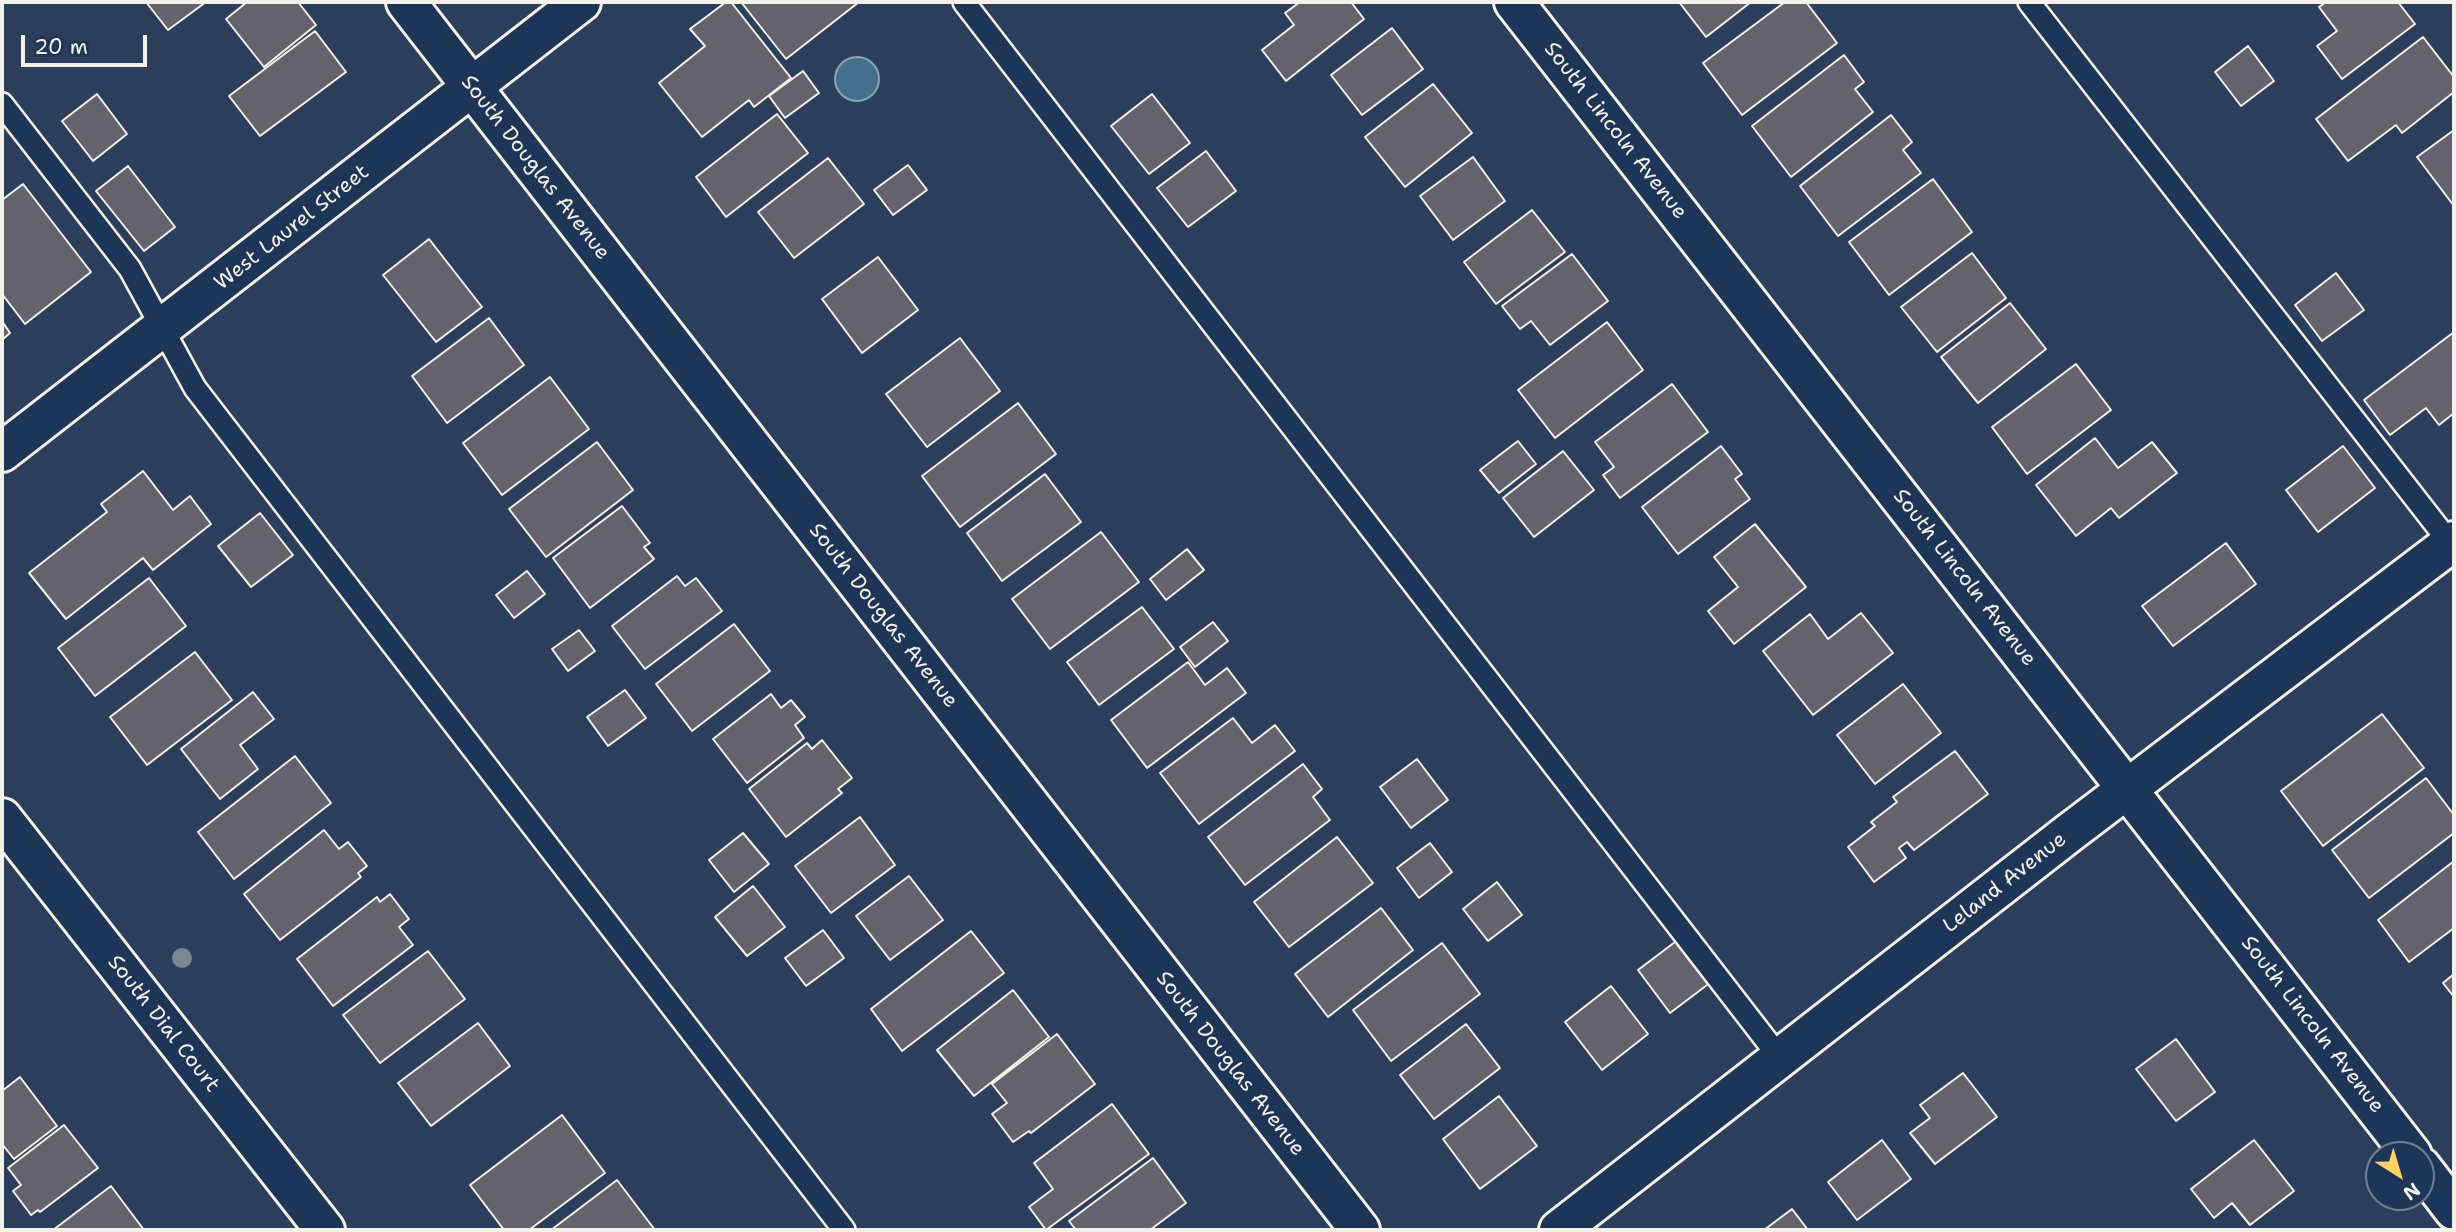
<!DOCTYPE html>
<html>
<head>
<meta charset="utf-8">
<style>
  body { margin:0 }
  #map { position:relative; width:2456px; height:1232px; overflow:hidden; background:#2b3e5b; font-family:"Shantell Sans",sans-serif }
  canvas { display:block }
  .frame { position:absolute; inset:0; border:4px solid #f4f1e8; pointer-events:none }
  .north { position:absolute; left:2365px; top:1141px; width:70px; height:70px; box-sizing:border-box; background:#1d3557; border:2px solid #738091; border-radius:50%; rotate:143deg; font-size:19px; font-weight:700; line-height:28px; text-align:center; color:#f4f1e8 }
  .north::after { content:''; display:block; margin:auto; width:24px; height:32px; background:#ffd166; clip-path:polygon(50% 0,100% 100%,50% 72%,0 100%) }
  .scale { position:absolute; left:21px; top:35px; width:126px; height:32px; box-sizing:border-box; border:4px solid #f4f1e8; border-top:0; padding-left:9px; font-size:21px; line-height:24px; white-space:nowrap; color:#f4f1e8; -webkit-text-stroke:5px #1d3557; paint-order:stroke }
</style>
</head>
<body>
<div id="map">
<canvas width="2456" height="1232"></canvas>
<div class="frame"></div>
<div class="north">N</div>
<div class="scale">20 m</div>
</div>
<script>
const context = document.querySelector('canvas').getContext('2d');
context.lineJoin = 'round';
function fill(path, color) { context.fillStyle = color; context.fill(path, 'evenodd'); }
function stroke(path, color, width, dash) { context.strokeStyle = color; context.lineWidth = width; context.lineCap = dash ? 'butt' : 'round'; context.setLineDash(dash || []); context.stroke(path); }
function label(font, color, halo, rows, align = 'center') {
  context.font = font + ' "Shantell Sans",sans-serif'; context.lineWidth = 5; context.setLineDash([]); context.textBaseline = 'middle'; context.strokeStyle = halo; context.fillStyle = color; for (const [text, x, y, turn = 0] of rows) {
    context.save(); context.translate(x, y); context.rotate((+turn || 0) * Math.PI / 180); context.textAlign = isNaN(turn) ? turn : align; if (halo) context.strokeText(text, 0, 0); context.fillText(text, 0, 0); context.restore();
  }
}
const water = new Path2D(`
  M835 79a22 22 0 1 1 44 0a22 22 0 1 1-44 0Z`);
fill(water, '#45708c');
stroke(water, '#8ba4b1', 2);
const building = new Path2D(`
  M 146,2 L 206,2 L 168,30 Z
  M 247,2 L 298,2 L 316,25 L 264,67 L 226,19 Z
  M 726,2 L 731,2 L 791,78 L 754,107 L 749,100 L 702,137 L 659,83 L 705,46 L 690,29 Z
  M 741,2 L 859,2 L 786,59 Z
  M 1300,2 L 1351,2 L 1364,19 L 1286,81 L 1262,50 L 1294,25 L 1285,13 Z
  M 1679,2 L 1751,2 L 1706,37 Z
  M 1785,2 L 1806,2 L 1837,43 L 1742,115 L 1703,63 Z
  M 2326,2 L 2398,2 L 2415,24 L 2342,79 L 2317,46 L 2337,31 L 2319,7 Z
  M 1392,28 L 1423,69 L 1362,115 L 1331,75 Z
  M 315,31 L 346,72 L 260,136 L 229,96 Z
  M 2423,37 L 2454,77 L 2454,92 L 2402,133 L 2396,125 L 2348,161 L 2316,119 Z
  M 2248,46 L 2274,81 L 2241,106 L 2215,72 Z
  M 1844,55 L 1864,82 L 1855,89 L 1873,112 L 1791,177 L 1752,126 Z
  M 803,71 L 819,93 L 785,118 L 769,96 Z
  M 1433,84 L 1472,133 L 1405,187 L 1365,137 Z
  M 97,94 L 127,134 L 93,161 L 62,121 Z
  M 1152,94 L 1190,143 L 1149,174 L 1111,126 Z
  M 777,114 L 808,153 L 726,217 L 696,177 Z
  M 1891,115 L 1912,142 L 1903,150 L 1921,173 L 1838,236 L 1800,186 Z
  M 2454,130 L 2454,206 L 2417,157 Z
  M 1206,151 L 1236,191 L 1188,227 L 1157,188 Z
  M 1473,157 L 1505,201 L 1453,240 L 1420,196 Z
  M 828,158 L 864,204 L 794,258 L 758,212 Z
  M 908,165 L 927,190 L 893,215 L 874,190 Z
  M 128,166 L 175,227 L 144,251 L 96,191 Z
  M 1933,179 L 1972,232 L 1889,295 L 1849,242 Z
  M 23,184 L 91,272 L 25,324 L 2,294 L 2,200 Z
  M 1532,210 L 1565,252 L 1496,304 L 1464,262 Z
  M 429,239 L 482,307 L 436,342 L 383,275 Z
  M 1972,253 L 2006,298 L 1937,352 L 1901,307 Z
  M 1572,254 L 1608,301 L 1550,345 L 1531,321 L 1520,329 L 1502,306 Z
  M 878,257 L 918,310 L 862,353 L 822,299 Z
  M 2336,273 L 2364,310 L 2322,341 L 2295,305 Z
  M 2010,303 L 2046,349 L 1978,403 L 1941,357 Z
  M 489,318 L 524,365 L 447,423 L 412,376 Z
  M 2,321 L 10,333 L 2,340 Z
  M 1607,322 L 1643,370 L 1555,438 L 1518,390 Z
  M 2454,332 L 2454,413 L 2439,425 L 2426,408 L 2390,435 L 2364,400 Z
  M 960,338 L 1000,391 L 927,447 L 886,394 Z
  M 2076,364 L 2111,410 L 2027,474 L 1992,427 Z
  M 550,377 L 589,429 L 502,495 L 463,443 Z
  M 1672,384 L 1708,432 L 1620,498 L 1603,475 L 1614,467 L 1595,442 Z
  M 1018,403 L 1056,454 L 960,527 L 922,476 Z
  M 2095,438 L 2118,468 L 2152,442 L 2177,473 L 2119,518 L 2111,508 L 2076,536 L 2036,485 Z
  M 1518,441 L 1536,464 L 1499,493 L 1480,470 Z
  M 597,442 L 633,490 L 546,557 L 509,509 Z
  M 1721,446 L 1742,474 L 1735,479 L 1750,499 L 1678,554 L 1642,507 Z
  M 2343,446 L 2375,488 L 2318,532 L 2286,490 Z
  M 1563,451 L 1594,490 L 1534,537 L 1503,498 Z
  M 143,471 L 173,510 L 190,496 L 211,524 L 153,570 L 143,558 L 66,619 L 29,573 L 107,512 L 101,504 Z
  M 1045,474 L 1081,522 L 1002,581 L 967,533 Z
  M 622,506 L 650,543 L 644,547 L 654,559 L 590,608 L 553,558 Z
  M 260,513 L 293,555 L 251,587 L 218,546 Z
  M 1755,524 L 1806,587 L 1734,644 L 1708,611 L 1738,587 L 1714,557 Z
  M 1101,532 L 1139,582 L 1050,649 L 1012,599 Z
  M 2226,543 L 2256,584 L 2173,646 L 2142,606 Z
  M 1187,549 L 1204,570 L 1166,600 L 1150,579 Z
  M 527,571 L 545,594 L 514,618 L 496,595 Z
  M 677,576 L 685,586 L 696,578 L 722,611 L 645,669 L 612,626 Z
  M 149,578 L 186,626 L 95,696 L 58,648 Z
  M 1142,607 L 1174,649 L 1099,705 L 1067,662 Z
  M 1861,613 L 1893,653 L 1813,715 L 1763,651 L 1810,614 L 1828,639 Z
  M 1213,622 L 1228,641 L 1195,667 L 1180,647 Z
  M 734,624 L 770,671 L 692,731 L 656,684 Z
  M 579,630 L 595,651 L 568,671 L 552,649 Z
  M 195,652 L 232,700 L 147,765 L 110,717 Z
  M 1188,662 L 1205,685 L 1227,668 L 1246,693 L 1147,768 L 1111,720 Z
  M 1903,684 L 1941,733 L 1875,784 L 1837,735 Z
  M 625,690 L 646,718 L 608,746 L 587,717 Z
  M 253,692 L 274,719 L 240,745 L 258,769 L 220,799 L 181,749 Z
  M 771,694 L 781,708 L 791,700 L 805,717 L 795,725 L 804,738 L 747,783 L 713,739 Z
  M 2382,714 L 2424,768 L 2323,846 L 2281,791 Z
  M 1233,718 L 1252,743 L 1275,725 L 1295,751 L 1199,824 L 1160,773 Z
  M 822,740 L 852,778 L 838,789 L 842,793 L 786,837 L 749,789 L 807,743 L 812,749 Z
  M 1955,751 L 1988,794 L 1914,850 L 1907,842 L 1899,848 L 1906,858 L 1874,882 L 1848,847 L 1875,826 L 1871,822 L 1897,802 L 1893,797 Z
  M 295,756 L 331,803 L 234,879 L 198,832 Z
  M 1417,759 L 1448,800 L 1411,828 L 1380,787 Z
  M 1303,764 L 1322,789 L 1313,797 L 1330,820 L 1245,885 L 1208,837 Z
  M 2426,778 L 2454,815 L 2454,833 L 2369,898 L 2332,850 Z
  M 860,817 L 895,865 L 831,913 L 795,866 Z
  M 324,830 L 339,849 L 348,842 L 367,866 L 358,873 L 361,877 L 280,940 L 244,894 Z
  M 743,833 L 769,864 L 734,892 L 709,860 Z
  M 1337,837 L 1373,883 L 1289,947 L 1254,902 Z
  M 1430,843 L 1452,872 L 1419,898 L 1397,868 Z
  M 2454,861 L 2454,928 L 2409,962 L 2378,920 Z
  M 909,876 L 943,920 L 890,960 L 856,916 Z
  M 1497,882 L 1522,915 L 1488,941 L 1463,909 Z
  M 753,886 L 785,927 L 747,956 L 715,917 Z
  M 390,894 L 409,919 L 399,927 L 413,945 L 333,1006 L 297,959 L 377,897 L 380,902 Z
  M 1381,908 L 1413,950 L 1328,1017 L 1295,974 Z
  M 823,930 L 844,958 L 806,986 L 785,958 Z
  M 971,931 L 1004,973 L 902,1051 L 871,1009 Z
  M 1679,939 L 1711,982 L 1670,1013 L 1638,970 Z
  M 1442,943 L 1480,994 L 1391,1061 L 1353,1010 Z
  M 428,951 L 465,999 L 380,1063 L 343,1015 Z
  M 2454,974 L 2454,997 L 2443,983 Z
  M 1611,986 L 1648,1034 L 1602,1070 L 1565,1022 Z
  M 1013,990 L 1049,1037 L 974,1096 L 937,1050 Z
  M 478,1023 L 510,1066 L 431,1126 L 398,1083 Z
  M 1466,1024 L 1500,1068 L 1434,1119 L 1400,1075 Z
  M 1057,1034 L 1095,1084 L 1031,1133 L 1029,1131 L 1013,1142 L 992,1114 L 1007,1103 L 992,1084 Z
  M 2176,1039 L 2215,1092 L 2176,1121 L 2136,1069 Z
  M 1963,1073 L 1997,1117 L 1935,1164 L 1910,1133 L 1930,1118 L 1920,1105 Z
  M 20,1077 L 57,1126 L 14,1159 L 2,1144 L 2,1091 Z
  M 1499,1096 L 1537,1146 L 1480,1189 L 1443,1139 Z
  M 1112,1104 L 1149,1154 L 1046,1230 L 1029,1207 L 1053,1189 L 1034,1163 Z
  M 562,1115 L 605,1173 L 529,1230 L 504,1230 L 470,1185 Z
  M 64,1125 L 98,1168 L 40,1212 L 38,1210 L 31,1215 L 13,1191 L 21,1185 L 8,1168 Z
  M 1882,1140 L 1911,1179 L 1857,1220 L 1828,1182 Z
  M 2254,1140 L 2294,1191 L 2250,1225 L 2232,1203 L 2214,1218 L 2191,1189 Z
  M 1153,1158 L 1186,1203 L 1150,1230 L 1076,1230 L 1069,1221 Z
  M 617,1180 L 655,1230 L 551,1230 Z
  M 111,1186 L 144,1230 L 53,1230 Z
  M 1792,1209 L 1808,1230 L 1764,1230 Z`);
fill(building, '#63626d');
stroke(building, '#f4f1e8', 2);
const lane = new Path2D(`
  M 964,2 L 1780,1058
  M 2029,2 L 2454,548
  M 2,104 L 130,269 L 195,388 L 844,1230`);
const street = new Path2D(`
  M 406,2 L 1360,1230
  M 1514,2 L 2412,1155
  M 2,818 L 325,1230
  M 2421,1167 L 2454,1210
  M 1559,1230 L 2069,833 L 2454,541`);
const secondary = new Path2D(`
  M 2,452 L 581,2`);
stroke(lane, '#f4f1e8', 26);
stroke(street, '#f4f1e8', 44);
stroke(secondary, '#f4f1e8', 44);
stroke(lane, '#1d3557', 21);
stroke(street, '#1d3557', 38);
stroke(secondary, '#1d3557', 38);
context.fillStyle = '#7c8890';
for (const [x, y] of [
  [182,958]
]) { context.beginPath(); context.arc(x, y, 10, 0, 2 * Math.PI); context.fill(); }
label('21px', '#f4f1e8', '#1d3557', [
  ["South Lincoln Avenue",1615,131,52],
  ["South Douglas Avenue",535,168,52],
  ["West Laurel Street",292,228,-38],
  ["South Lincoln Avenue",1964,578,52],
  ["South Douglas Avenue",883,616,52],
  ["Leland Avenue",2005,883,-38],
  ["South Dial Court",163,1024,52],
  ["South Lincoln Avenue",2312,1025,52],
  ["South Douglas Avenue",1230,1064,52]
]);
</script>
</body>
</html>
